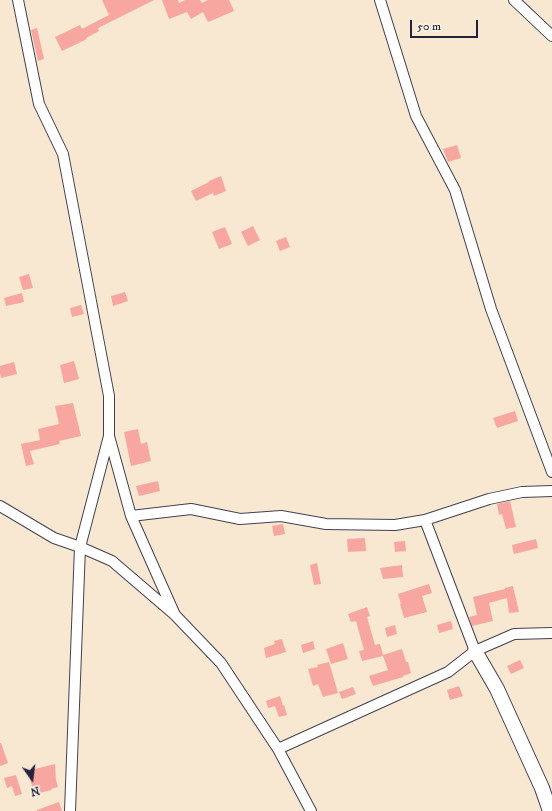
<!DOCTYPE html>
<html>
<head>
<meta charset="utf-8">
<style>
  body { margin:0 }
  #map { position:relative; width:552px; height:811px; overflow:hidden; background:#f8e8d1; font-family:"IM FELL DW Pica",serif }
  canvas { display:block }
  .north { position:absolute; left:12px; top:759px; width:40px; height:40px; -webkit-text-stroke:3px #fcf5e5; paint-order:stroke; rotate:166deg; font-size:11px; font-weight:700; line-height:16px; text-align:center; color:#22223b }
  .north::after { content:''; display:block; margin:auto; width:14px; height:18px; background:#22223b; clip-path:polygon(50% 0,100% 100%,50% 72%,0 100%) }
  .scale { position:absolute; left:410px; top:20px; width:68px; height:18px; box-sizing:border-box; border:2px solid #22223b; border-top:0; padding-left:5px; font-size:12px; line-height:14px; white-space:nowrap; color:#22223b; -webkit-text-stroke:3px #fcf5e5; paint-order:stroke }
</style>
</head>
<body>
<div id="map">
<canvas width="552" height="811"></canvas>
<div class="north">N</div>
<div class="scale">50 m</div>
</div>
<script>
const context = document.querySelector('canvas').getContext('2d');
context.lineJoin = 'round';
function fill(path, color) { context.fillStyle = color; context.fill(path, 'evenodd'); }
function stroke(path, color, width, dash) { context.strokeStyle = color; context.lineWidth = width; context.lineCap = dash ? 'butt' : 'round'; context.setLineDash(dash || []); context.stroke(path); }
fill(new Path2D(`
  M 102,0 L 154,0 L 98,28 L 99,31 L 86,38 L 87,39 L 62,51 L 55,37 L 80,25 L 82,29 L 109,15 Z
  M 162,0 L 178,0 L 179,3 L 185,0 L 200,0 L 202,3 L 208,0 L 229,0 L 234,11 L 208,22 L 203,12 L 191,19 L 187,12 L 169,19 Z
  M 37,28 L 44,59 L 38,61 L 31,30 Z
  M 457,145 L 461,158 L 448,162 L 443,149 Z
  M 221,176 L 226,191 L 214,196 L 213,193 L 196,201 L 191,191 L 209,182 L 209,181 Z
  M 253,226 L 260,240 L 248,246 L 241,232 Z
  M 225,227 L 232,244 L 219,249 L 212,232 Z
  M 286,237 L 290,247 L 280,251 L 276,241 Z
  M 29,274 L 33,288 L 23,290 L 19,277 Z
  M 125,292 L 128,301 L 113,306 L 111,296 Z
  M 22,293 L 24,302 L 6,306 L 4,298 Z
  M 81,305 L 84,314 L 72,317 L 70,308 Z
  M 74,361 L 79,379 L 64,383 L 60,365 Z
  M 14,362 L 17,374 L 1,378 L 0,373 L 0,366 Z
  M 73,403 L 81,436 L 59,441 L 60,444 L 30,451 L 34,464 L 26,466 L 21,444 L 40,440 L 38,429 L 59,424 L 55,406 Z
  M 515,411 L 518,421 L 497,428 L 493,418 Z
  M 138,429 L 141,444 L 147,442 L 151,461 L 131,466 L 124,432 Z
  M 158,481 L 160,491 L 139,496 L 136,486 Z
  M 510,501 L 516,527 L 506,529 L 502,514 L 499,515 L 497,504 Z
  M 283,524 L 285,534 L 274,536 L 272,526 Z
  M 365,538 L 366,551 L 348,552 L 347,539 Z
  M 536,539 L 538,548 L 514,554 L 512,545 Z
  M 405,541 L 406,551 L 395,552 L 394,542 Z
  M 317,563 L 321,584 L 314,585 L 310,565 Z
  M 402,565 L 403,577 L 383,579 L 380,568 Z
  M 429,584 L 432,593 L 422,596 L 427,612 L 404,618 L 400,604 L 401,604 L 398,594 Z
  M 513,586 L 519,612 L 509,613 L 507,598 L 489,603 L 493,621 L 472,626 L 469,617 L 477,615 L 473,597 L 505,589 L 505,588 Z
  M 367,607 L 370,616 L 367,617 L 375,645 L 380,644 L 383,655 L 402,649 L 406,662 L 408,662 L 411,673 L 403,676 L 403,677 L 373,686 L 369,676 L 388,670 L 383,656 L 362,661 L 359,651 L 364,650 L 356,621 L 351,622 L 348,614 Z
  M 451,621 L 453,629 L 439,633 L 437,625 Z
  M 395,625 L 397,634 L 387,637 L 385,628 Z
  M 282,639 L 286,652 L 266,658 L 264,648 L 275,644 L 274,641 Z
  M 313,641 L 315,649 L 303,653 L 301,645 Z
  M 343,643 L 348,659 L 331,664 L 326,649 Z
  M 520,660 L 524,668 L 511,674 L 507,666 Z
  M 329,662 L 338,693 L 323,697 L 318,684 L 313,686 L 308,669 L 318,667 L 317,665 Z
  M 459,686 L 463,696 L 450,700 L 447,690 Z
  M 353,687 L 356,694 L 342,699 L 339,692 Z
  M 280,696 L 283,706 L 284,705 L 287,715 L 279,717 L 275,706 L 268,708 L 266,701 Z
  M 0,743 L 1,743 L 8,763 L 0,766 Z
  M 55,764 L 56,780 L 58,787 L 51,789 L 52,790 L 35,794 L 27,771 Z
  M 16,775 L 22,794 L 15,796 L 12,786 L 7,788 L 4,778 Z
  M 59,802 L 62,811 L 37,811 L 37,810 Z`), '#f8a6a0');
const street = new Path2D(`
  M 18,0 L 39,104 L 63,154 L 109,396 L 109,436 L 131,516 L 175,615
  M 380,0 L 416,116 L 455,190 L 491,309 L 552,472
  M 514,0 L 552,36
  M 0,506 L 54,538 L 80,547 L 112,561 L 175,615 L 221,663 L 278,749 L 311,811
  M 131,516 L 191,509 L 240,519 L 281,516 L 326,524 L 395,525 L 425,520 L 489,499 L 522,492 L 552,491
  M 425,520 L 475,651
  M 278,749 L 448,672 L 475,651 L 514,634 L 552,633
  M 70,811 L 80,547 L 109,436`);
const secondary = new Path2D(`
  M 475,651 L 497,689 L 542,788 L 550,811`);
stroke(street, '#424052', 12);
stroke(secondary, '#424052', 16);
stroke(street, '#fff', 10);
stroke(secondary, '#fff', 14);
</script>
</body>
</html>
